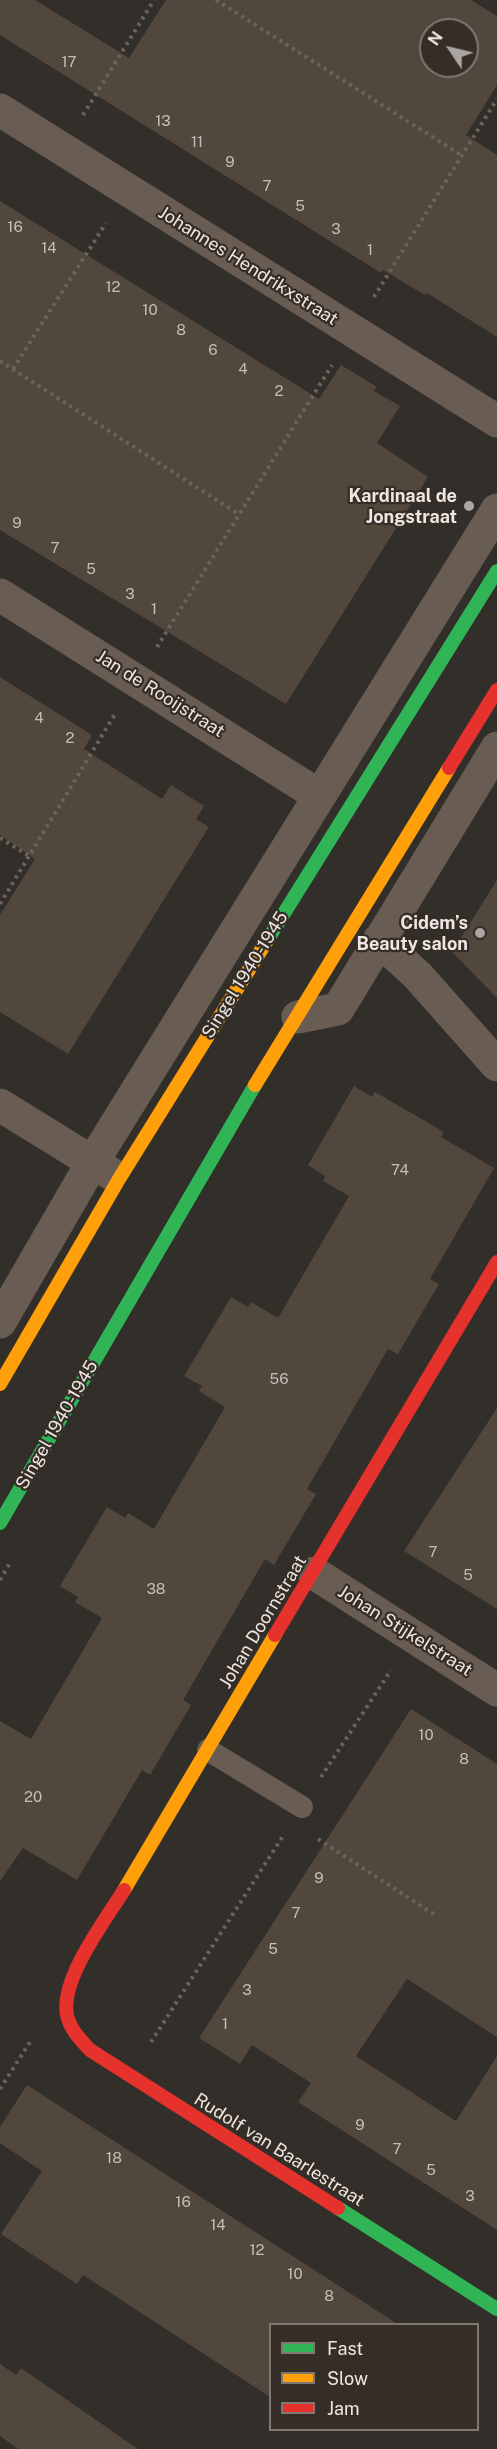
<!DOCTYPE html>
<html>
<head>
<meta charset="utf-8">
<style>
  body { margin:0 }
  #map { position:relative; width:497px; height:2449px; overflow:hidden; background:#322e2a; font-family:"Public Sans",sans-serif }
  canvas { display:block }
  .legend { position:absolute; left:269px; top:2323px; width:210px; height:108px; box-sizing:border-box; background:#362d27; border:2px solid #7f7772; margin:0; padding:8px 10px; list-style:none; font-size:18px; color:#ede7e3 }
  .legend li { display:flex; align-items:center; gap:12px; height:30px }
  .legend b { width:30px; border:2px solid #7f7772 }
  .north { position:absolute; left:419px; top:18px; width:60px; height:60px; box-sizing:border-box; background:#362d27; border:2px solid #7f7772; border-radius:50%; rotate:305deg; font-size:16px; font-weight:700; line-height:24px; text-align:center; color:#ede7e3 }
  .north::after { content:''; display:block; margin:auto; width:21px; height:27px; background:#aca6a2; clip-path:polygon(50% 0,100% 100%,50% 72%,0 100%) }
</style>
</head>
<body>
<div id="map">
<canvas width="497" height="2449"></canvas>
<ul class="legend">
<li><b style="height:8px;background:#30b455"></b>Fast</li>
<li><b style="height:8px;background:#ff9f0a"></b>Slow</li>
<li><b style="height:8px;background:#e5322d"></b>Jam</li>
</ul>
<div class="north">N</div>
</div>
<script>
const context = document.querySelector('canvas').getContext('2d');
context.lineJoin = 'round';
function fill(path, color) { context.fillStyle = color; context.fill(path, 'evenodd'); }
function stroke(path, color, width, dash) { context.strokeStyle = color; context.lineWidth = width; context.lineCap = dash ? 'butt' : 'round'; context.setLineDash(dash || []); context.stroke(path); }
function label(font, color, halo, rows, align = 'center') {
  context.font = font + ' "Public Sans",sans-serif'; context.lineWidth = 4.5; context.setLineDash([]); context.textBaseline = 'middle'; context.strokeStyle = halo; context.fillStyle = color; for (const [text, x, y, turn = 0] of rows) {
    context.save(); context.translate(x, y); context.rotate((+turn || 0) * Math.PI / 180); context.textAlign = isNaN(turn) ? turn : align; if (halo) context.strokeText(text, 0, 0); context.fillText(text, 0, 0); context.restore();
  }
}
fill(new Path2D(`
  M 0,0 L 35,0 L 129,58 L 166,0 L 471,0 L 497,16 L 497,85 L 466,135 L 497,155 L 497,337 L 427,293 L 425,295 L 383,270 L 381,273 L 0,35 ZM 431,30 L 467,30 L 467,66 L 431,66 Z
  M 0,201 L 319,399 L 341,365 L 377,387 L 374,391 L 400,406 L 377,443 L 428,477 L 286,704 L 0,530 Z
  M 0,677 L 92,735 L 84,749 L 162,799 L 171,785 L 204,806 L 196,819 L 209,827 L 68,1054 L 0,1012 L 0,915 L 35,859 L 0,835 Z
  M 497,880 L 497,998 L 452,952 Z
  M 354,1086 L 372,1097 L 375,1092 L 444,1132 L 441,1137 L 494,1168 L 430,1279 L 439,1284 L 398,1354 L 388,1349 L 307,1489 L 316,1494 L 274,1565 L 265,1559 L 183,1700 L 191,1705 L 150,1775 L 142,1770 L 77,1880 L 23,1848 L 0,1881 L 0,1721 L 31,1739 L 102,1618 L 75,1602 L 78,1597 L 60,1586 L 107,1507 L 125,1518 L 128,1513 L 154,1529 L 225,1407 L 199,1391 L 202,1386 L 184,1376 L 231,1297 L 248,1307 L 251,1302 L 278,1318 L 349,1196 L 323,1181 L 325,1176 L 308,1165 Z
  M 497,1408 L 497,1609 L 404,1551 Z
  M 411,1709 L 497,1764 L 497,2037 L 407,1979 L 356,2056 L 456,2121 L 497,2056 L 497,2230 L 298,2102 L 311,2083 L 252,2045 L 240,2064 L 199,2038 Z
  M 27,2085 L 322,2275 L 399,2325 L 270,2325 L 270,2397 L 83,2275 L 77,2284 L 1,2234 L 42,2171 L 0,2143 L 0,2127 Z
  M 0,2364 L 16,2375 L 21,2368 L 138,2449 L 18,2449 L 0,2436 Z`), '#52473c');
stroke(new Path2D(`
  M 216,0 L 461,155
  M 83,115 L 154,0
  M 374,297 L 497,99
  M 0,361 L 240,515
  M 13,369 L 106,223
  M 157,647 L 332,365
  M 0,838 L 28,855
  M 0,904 L 115,714
  M 0,1580 L 10,1563
  M 321,1777 L 391,1670
  M 318,1839 L 435,1915
  M 151,2042 L 283,1836
  M 0,2089 L 32,2039`), '#6b635d', 4, [3, 4.5]);
stroke(new Path2D(`
  M 208,1750 L 302,1807`), '#695c53', 22);
stroke(new Path2D(`
  M 0,110 L 497,421
  M 0,595 L 318,795
  M 379,940 L 418,976 L 497,1065
  M 298,1017 L 338,1009 L 497,748
  M 0,1105 L 110,1173
  M 0,1322 L 92,1163 L 497,510
  M 314,1573 L 497,1690`), '#695c53', 33);
stroke(new Path2D(`
  M 268,939 L 497,571
  M 0,1523 L 255,1085
  M 338,2208 L 497,2309`), '#30b455', 14);
stroke(new Path2D(`
  M 255,1085 L 449,768
  M 0,1384 L 119,1179 L 268,939
  M 124,1890 L 275,1635`), '#ff9f0a', 14);
stroke(new Path2D(`
  M 449,768 L 497,690
  M 275,1635 L 497,1262
  M 124,1890 C 105,1921 60,1979 67,2015 C 70,2030 81,2040 90,2050 L 338,2208`), '#e5322d', 14);
for (const [x, y, r, color] of [
  [469,506,6,"#aca6a2"],
  [480,933,6,"#aca6a2"]
]) { const dot = new Path2D(); dot.arc(x, y, r, 0, 2 * Math.PI); context.fillStyle = color; context.fill(dot); stroke(dot, '#362d27', 2); }
label('15px', '#c6bfb9', null, [
  ["17",69,62],
  ["13",163,121],
  ["11",197,142],
  ["9",230,162],
  ["7",267,186],
  ["5",300,206],
  ["16",15,227],
  ["3",336,229],
  ["14",49,248],
  ["1",370,250],
  ["12",113,287],
  ["10",150,310],
  ["8",181,330],
  ["6",213,350],
  ["4",243,369],
  ["2",279,391],
  ["9",17,523],
  ["7",55,548],
  ["5",91,569],
  ["3",130,594],
  ["1",154,609],
  ["4",39,718],
  ["2",70,738],
  ["74",400,1170],
  ["56",279,1379],
  ["7",433,1552],
  ["5",468,1575],
  ["38",156,1589],
  ["10",426,1735],
  ["8",464,1759],
  ["20",33,1797],
  ["9",319,1878],
  ["7",296,1913],
  ["5",273,1949],
  ["3",247,1990],
  ["1",225,2024],
  ["9",360,2125],
  ["7",397,2149],
  ["18",114,2158],
  ["5",431,2170],
  ["3",470,2196],
  ["16",183,2202],
  ["14",218,2225],
  ["12",257,2250],
  ["10",295,2274],
  ["8",329,2296]
]);
label('18px', '#ede7e3', '#362d27', [
  ["Johannes Hendrikxstraat",248,266,32],
  ["Jan de Rooijstraat",160,694,32],
  ["Singel 1940-1945",245,975,-58],
  ["Singel 1940-1945",57,1425,-60],
  ["Johan Doornstraat",263,1622,-59],
  ["Johan Stijkelstraat",405,1631,32],
  ["Rudolf van Baarlestraat",279,2150,32]
]);
label('bold 18px', '#ede7e3', '#362d27', [
  ["Kardinaal de",457,496],
  ["Jongstraat",457,517],
  ["Cidem’s",468,923],
  ["Beauty salon",468,944]
], 'right');
</script>
</body>
</html>
